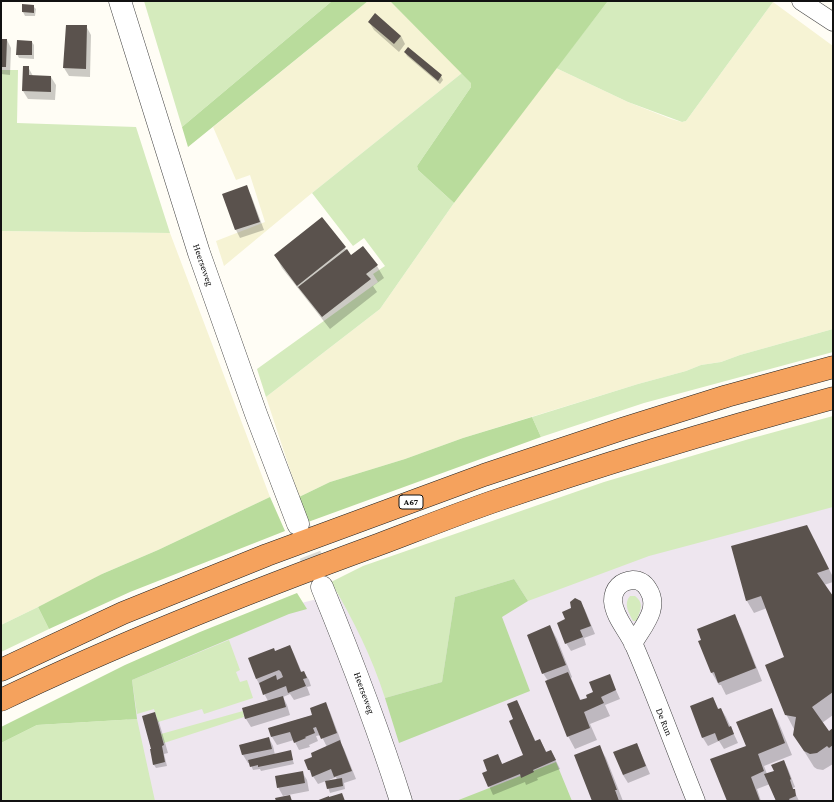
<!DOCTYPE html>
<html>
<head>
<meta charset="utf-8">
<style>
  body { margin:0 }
  #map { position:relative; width:834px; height:802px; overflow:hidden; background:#fffdf5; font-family:"Crimson Pro",serif }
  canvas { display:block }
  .frame { position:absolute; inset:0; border:2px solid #111; pointer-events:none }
</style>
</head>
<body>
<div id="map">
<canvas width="834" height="802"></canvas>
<div class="frame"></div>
</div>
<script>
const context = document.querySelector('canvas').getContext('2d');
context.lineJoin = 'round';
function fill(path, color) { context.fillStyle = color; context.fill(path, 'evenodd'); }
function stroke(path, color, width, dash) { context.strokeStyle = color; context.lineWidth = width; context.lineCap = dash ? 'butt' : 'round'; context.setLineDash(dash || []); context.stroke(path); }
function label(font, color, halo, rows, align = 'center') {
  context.font = font + ' "Crimson Pro",serif'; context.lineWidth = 4; context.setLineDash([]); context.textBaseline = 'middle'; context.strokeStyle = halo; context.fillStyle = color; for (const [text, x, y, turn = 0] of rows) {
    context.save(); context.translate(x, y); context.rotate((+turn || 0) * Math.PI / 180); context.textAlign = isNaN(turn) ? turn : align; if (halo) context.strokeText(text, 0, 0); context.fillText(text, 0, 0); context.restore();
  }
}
fill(new Path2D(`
  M 833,472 L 833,801 L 147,801 L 117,678 L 293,605 Z`), '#eee6ef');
fill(new Path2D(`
  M 368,1 L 390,1 L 462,73 L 312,193 L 224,266 L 216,241 L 265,222 L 250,175 L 236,180 L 213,127 Z
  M 773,2 L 833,46 L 833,329 L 740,355 L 721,362 L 701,365 L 686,371 L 638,384 L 463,438 L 405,459 L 330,482 L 299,497 L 266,397 L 380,309 L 454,203 L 556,68 L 628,102 L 671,119 L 682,122 L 686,121 Z
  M 1,231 L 170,233 L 270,497 L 158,550 L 102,574 L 87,583 L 1,625 Z`), '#f6f3d4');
fill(new Path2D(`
  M 144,1 L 332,1 L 182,127 Z
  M 608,1 L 771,1 L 773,2 L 686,121 L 682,122 L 628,102 L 556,68 Z
  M 1,70 L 18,70 L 17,123 L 136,127 L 170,233 L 1,231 Z
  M 462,73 L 471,82 L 471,87 L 417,166 L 418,170 L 454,203 L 380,309 L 266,397 L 257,369 L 378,282 L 373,274 L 385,266 L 364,238 L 353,246 L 312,193 Z
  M 833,329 L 833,352 L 644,403 L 541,437 L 532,417 L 638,384 L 686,371 L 701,365 L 721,362 L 740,355 Z
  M 833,416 L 833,507 L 649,556 L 528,601 L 514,579 L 455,597 L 442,682 L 385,698 C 372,657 353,619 331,582 L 363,566 L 604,482 L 749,439 Z
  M 630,596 L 635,596 C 645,604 640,610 637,620 L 635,621 L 633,621 C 629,613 623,604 630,596 Z
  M 38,607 L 49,629 L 1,652 L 1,625 Z
  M 229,640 L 240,670 L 236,672 L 240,682 L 247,680 L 253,698 L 204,714 L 202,709 L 158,722 L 154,709 L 137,714 L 132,680 Z
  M 243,711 L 244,717 L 164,743 L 161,734 Z
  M 137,719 L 155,801 L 1,801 L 1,743 L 37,725 Z`), '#d5ebbd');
fill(new Path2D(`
  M 332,1 L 368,1 L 188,147 L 182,127 Z
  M 390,1 L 608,1 L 454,203 L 418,170 L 417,166 L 471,87 L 471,83 Z
  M 532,417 L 541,437 L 308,522 L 299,497 L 330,482 L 405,459 L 463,438 Z
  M 270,497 L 285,531 L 130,592 L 49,629 L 38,607 L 102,574 L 158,550 Z
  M 514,579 L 528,601 L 502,617 L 530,691 L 399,743 L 385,698 L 442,682 L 455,597 Z
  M 297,593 L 307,609 L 289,614 L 132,680 L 137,719 L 37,725 L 1,743 L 1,727 L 125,665 L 200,632 Z
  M 556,762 L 572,801 L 456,801 Z`), '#b9dc9c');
fill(new Path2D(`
  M 33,6 L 36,9 L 35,16 L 25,16 L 23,12 Z
  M 369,22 L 401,36 L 405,44 L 399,52 L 374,30 Z
  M 86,26 L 91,35 L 90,77 L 69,76 L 64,68 L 65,58 Z
  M 1,40 L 7,40 L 11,48 L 10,75 L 1,74 Z
  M 32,42 L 34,45 L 34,59 L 19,58 L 17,54 Z
  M 405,52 L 441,76 L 443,80 L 440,84 L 407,56 Z
  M 28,67 L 33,76 L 51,77 L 56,85 L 55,100 L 28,99 L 23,91 Z
  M 246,187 L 251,195 L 264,230 L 240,238 L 236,230 L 223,195 Z
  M 322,219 L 351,256 L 377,266 L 384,278 L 373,286 L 377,292 L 330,329 L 282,268 L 275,255 Z
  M 814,539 L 833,577 L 833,582 L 824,585 L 833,598 L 833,715 L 822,723 L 828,732 L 833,729 L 833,764 L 823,770 L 817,769 L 814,767 L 794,735 L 795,731 L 786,714 L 786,658 L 767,608 L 754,613 L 747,601 L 732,547 Z
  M 580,601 L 585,610 L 595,634 L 584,638 L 586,645 L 571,651 L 566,643 L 566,620 L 572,609 Z
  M 734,615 L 741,628 L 762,681 L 726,695 L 721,685 L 719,685 L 712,673 L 699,642 Z
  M 550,626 L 557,639 L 572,677 L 571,678 L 581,701 L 588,698 L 609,675 L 620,699 L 605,705 L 610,716 L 590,724 L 597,740 L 575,749 L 568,736 L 548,681 L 543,673 Z
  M 290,646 L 294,654 L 302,673 L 304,672 L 309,680 L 311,686 L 307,687 L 310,695 L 294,700 L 290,694 L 283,697 L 287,705 L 290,715 L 251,727 L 246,719 L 243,709 L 268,701 L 256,678 L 275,652 Z
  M 713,698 L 719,710 L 721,709 L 726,717 L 738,743 L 724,749 L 719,741 L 708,746 L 703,738 L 691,707 Z
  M 516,701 L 536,742 L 540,740 L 547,753 L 551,751 L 560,769 L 537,778 L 538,780 L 526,785 L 525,782 L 493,795 L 489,786 L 489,771 L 498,756 L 503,765 L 525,756 L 514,720 Z
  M 325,704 L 330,712 L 341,741 L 340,742 L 344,749 L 356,779 L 344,783 L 345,789 L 330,793 L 326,781 L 318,784 L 309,770 L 314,757 L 327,747 L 321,735 L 316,736 L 318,741 L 309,745 L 310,747 L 299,750 L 294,740 L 277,745 L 272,737 L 270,728 L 313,715 ZM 336,777 L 337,780 L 327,781 Z
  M 771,709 L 778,721 L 792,755 L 764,766 L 767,774 L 775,771 L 784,761 L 788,769 L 795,787 L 793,788 L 799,801 L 776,801 L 770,784 L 757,789 L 761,801 L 728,801 L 747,746 Z
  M 154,713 L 159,722 L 168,753 L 164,754 L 167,766 L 156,768 L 154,765 Z
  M 269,738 L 273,746 L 275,755 L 290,751 L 294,764 L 261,771 L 260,769 L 253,770 L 250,763 L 248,763 L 243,755 L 240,745 Z
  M 637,744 L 650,774 L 628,783 L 623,775 Z
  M 599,746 L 606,758 L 623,801 L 593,801 Z
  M 302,772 L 307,780 L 309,791 L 283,796 L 278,787 Z`), '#0003');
fill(new Path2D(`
  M 22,4 L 34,5 L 34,13 L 22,12 Z
  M 375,13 L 401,36 L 394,44 L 368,22 Z
  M 66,25 L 87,25 L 86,69 L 63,68 Z
  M 1,39 L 7,39 L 6,67 L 1,67 Z
  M 17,40 L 32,41 L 32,55 L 16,55 Z
  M 408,47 L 442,75 L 438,81 L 404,52 Z
  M 23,66 L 29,66 L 29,75 L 51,76 L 51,92 L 22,91 Z
  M 247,185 L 260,222 L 235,230 L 222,194 Z
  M 322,217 L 346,247 L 297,286 L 274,255 Z
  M 363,246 L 378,265 L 366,274 L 371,279 L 322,317 L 298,287 L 347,249 L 351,255 Z
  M 807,525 L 829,569 L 817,573 L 833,596 L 833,692 L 812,707 L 829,731 L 833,728 L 833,745 L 829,748 L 827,746 L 817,753 L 810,754 L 804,751 L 793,735 L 796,717 L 785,715 L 765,665 L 784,657 L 761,596 L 746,601 L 731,546 Z
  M 575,598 L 581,601 L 591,626 L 580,630 L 583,637 L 565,644 L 557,623 L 565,619 L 562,612 L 571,608 L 570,602 Z
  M 735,614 L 756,668 L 718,683 L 714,672 L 711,673 L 698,641 L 701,640 L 697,629 Z
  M 550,625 L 566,665 L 542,674 L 527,635 Z
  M 290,645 L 301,672 L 304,671 L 307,678 L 303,679 L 306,686 L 288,693 L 286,686 L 263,695 L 259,683 L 276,675 L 277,680 L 283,677 L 281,672 L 279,670 L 256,679 L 248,658 L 274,648 L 275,651 Z
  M 568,672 L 580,700 L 587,698 L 586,695 L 593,692 L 589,682 L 610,674 L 616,690 L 601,697 L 604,703 L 584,712 L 590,728 L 567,737 L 545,681 Z
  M 283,696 L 286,707 L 245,719 L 242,708 Z
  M 713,697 L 718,709 L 721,708 L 729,727 L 731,726 L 734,734 L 718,741 L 715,733 L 702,738 L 690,706 Z
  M 517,700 L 535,741 L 540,739 L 546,752 L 551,750 L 556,760 L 533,770 L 534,772 L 521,778 L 520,774 L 488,787 L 482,773 L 487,771 L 483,760 L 498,754 L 502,764 L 523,755 L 509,721 L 513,719 L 507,704 Z
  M 326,702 L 337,733 L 321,739 L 316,727 L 313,728 L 315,733 L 305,737 L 306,738 L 294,743 L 290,732 L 271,737 L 268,728 L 312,715 L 310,708 Z
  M 772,708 L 785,743 L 758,754 L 764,771 L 751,777 L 760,801 L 727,801 L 710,759 L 746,746 L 736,722 Z
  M 155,712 L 164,745 L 162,746 L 165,762 L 153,765 L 150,749 L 151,749 L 142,716 Z
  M 269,737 L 272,749 L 242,755 L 239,745 Z
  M 340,740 L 352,771 L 334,777 L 331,769 L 312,777 L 310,770 L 308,770 L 304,760 L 312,757 L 311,753 Z
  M 637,743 L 646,766 L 623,775 L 613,752 Z
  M 600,745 L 617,790 L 615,790 L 619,801 L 592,801 L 574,755 Z
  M 291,750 L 293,760 L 258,767 L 258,765 L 250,767 L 248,760 Z
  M 784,760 L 791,779 L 790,780 L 793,789 L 795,789 L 796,796 L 789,799 L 790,801 L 776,801 L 764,774 L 774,771 L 771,765 Z
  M 303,771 L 305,783 L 277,788 L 275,776 Z
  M 342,778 L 343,786 L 327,789 L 325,781 Z
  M 342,793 L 345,801 L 316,801 L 329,796 L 329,797 Z
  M 290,795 L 292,801 L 276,801 L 275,798 Z`), '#5a524d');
stroke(new Path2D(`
  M 298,524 L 322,585`), '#dbdad3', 22, [22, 11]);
const minor = new Path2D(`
  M 801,1 L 833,22
  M 633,644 C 642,627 661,609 648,589 C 645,584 640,580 633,580 C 621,581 613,588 613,601 C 614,617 628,631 634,645 C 656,696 675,749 696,801`);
const tertiary = new Path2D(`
  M 120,1 L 199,253 L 256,414 L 298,524
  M 322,587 C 351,658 378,728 401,801`);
const motorway = new Path2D(`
  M 1,670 L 123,613 L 267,555 L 484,475 L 622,429 L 727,396 L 833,367
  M 1,700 C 124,641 251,591 380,544 C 417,530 455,515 492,502 C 605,463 719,429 833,398`);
stroke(minor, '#444', 19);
stroke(tertiary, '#444', 23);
stroke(motorway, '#222', 23);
stroke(minor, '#fff', 18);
stroke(tertiary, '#fff', 22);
stroke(motorway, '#f5a25d', 22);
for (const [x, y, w] of [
  [411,502,24]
]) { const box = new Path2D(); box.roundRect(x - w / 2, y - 7, w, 14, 3); context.fillStyle = '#fff'; context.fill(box); stroke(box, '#111', 1); }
label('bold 9px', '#111', null, [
  ["A67",411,502]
]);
label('10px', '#111', '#fff', [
  ["Heerseweg",203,265,71],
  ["Heerseweg",364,693,70],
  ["De Run",664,722,68]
]);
</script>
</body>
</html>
